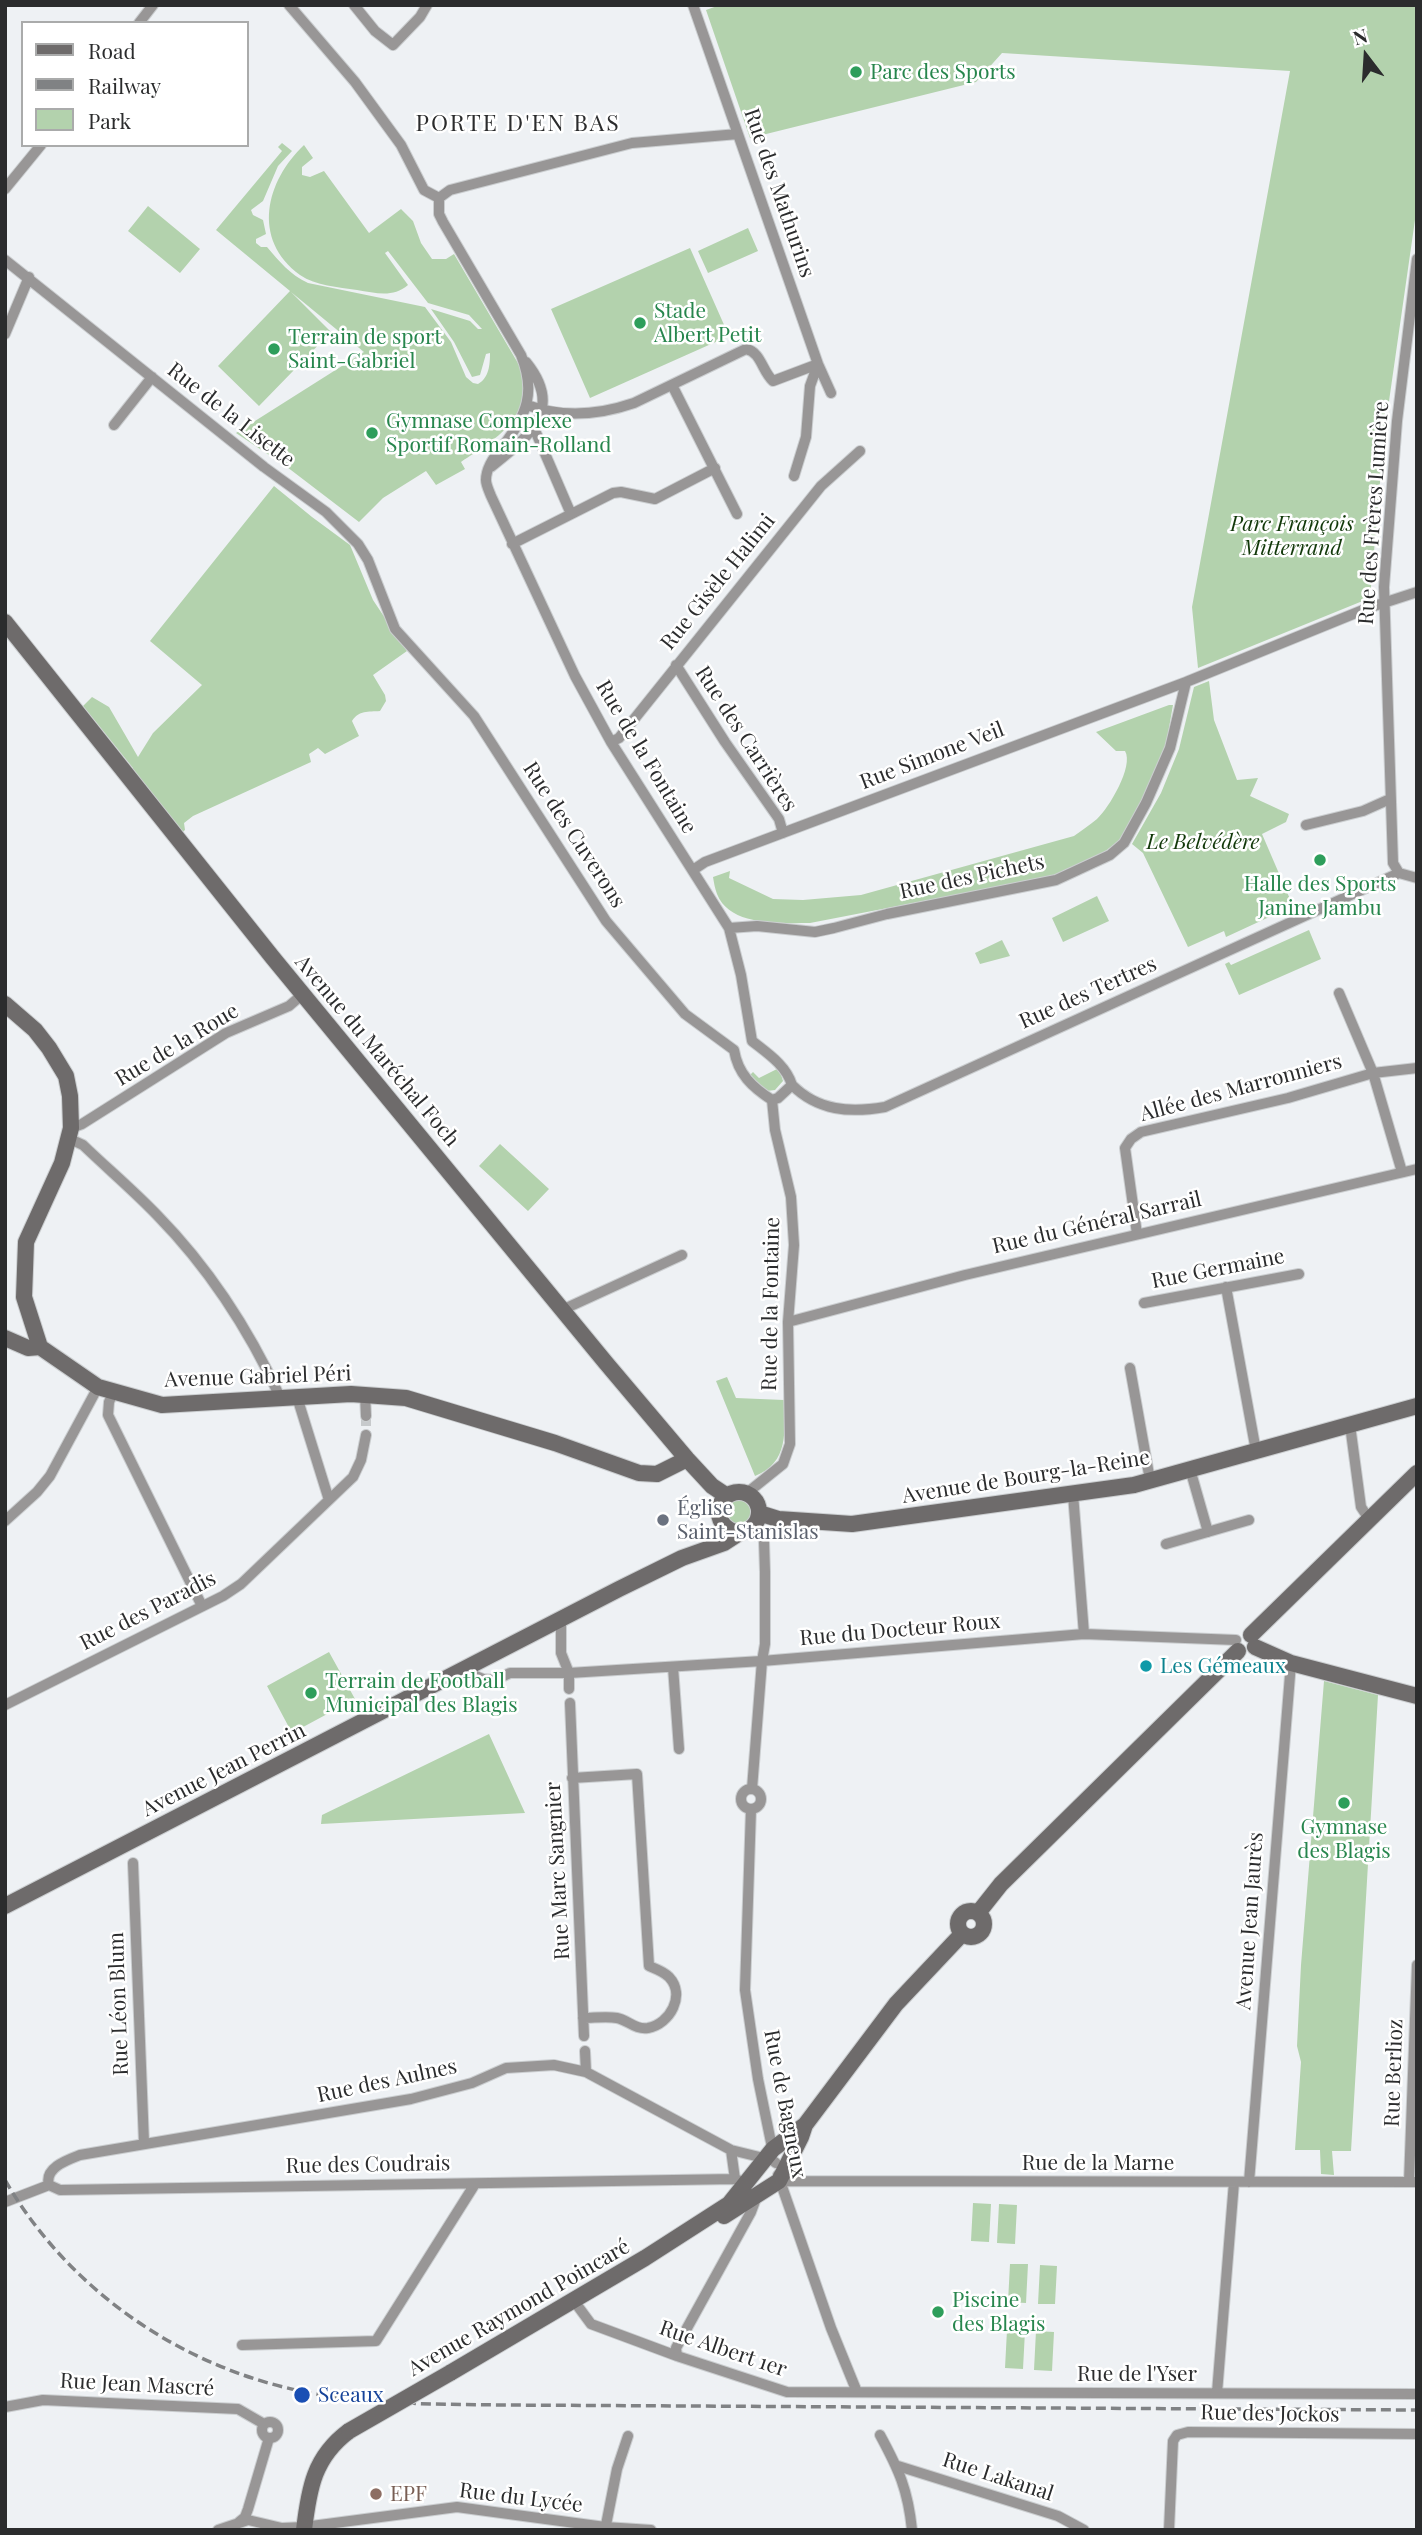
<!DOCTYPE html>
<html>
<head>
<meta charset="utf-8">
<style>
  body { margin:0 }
  #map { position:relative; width:1422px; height:2535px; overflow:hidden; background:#eef1f4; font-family:"Playfair Display",serif }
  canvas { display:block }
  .frame { position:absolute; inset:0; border:7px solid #2b2c2d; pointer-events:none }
  .legend { position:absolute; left:21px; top:21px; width:228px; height:126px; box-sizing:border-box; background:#fff; border:2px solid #aaabab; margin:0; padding:9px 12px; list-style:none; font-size:21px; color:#2b2c2d }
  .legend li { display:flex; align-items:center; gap:14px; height:35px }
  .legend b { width:35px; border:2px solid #aaabab }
  .north { position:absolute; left:1331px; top:21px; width:70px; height:70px; -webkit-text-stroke:5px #fff; paint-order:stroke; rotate:343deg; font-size:19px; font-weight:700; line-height:28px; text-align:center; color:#2b2c2d }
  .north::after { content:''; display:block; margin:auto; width:24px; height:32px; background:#2b2c2d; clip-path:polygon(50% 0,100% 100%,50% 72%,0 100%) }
</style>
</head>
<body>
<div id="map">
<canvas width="1422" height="2535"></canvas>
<div class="frame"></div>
<ul class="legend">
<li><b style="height:9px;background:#6e6b6b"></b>Road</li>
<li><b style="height:9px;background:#808284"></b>Railway</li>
<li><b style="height:19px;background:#b3d2ad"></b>Park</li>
</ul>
<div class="north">N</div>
</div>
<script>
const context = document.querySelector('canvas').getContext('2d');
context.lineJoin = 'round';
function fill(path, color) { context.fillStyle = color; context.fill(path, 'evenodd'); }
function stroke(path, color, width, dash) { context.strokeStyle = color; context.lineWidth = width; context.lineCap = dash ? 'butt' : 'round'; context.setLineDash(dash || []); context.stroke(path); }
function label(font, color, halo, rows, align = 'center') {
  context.font = font + ' "Playfair Display",serif'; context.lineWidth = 5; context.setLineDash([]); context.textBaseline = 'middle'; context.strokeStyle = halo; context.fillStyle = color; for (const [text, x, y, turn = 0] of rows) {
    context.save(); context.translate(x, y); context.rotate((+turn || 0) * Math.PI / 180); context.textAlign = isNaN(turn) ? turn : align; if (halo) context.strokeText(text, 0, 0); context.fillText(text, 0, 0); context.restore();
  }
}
fill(new Path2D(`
  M 720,5 L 1417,5 L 1417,206 L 1384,436 L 1370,598 L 1198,668 L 1192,607 L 1290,71 L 1002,53 L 976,82 L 750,138 L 706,10 Z
  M 282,143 L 292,151 L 278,166 L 263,201 L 251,210 L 253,215 L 263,220 L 266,234 L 256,239 L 256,243 L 261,247 L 267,247 C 280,262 289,274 308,283 L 425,307 L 451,342 L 466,377 L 473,383 L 478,384 C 489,378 490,365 490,353 L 486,354 L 480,375 L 472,377 L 454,342 L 431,309 L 470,321 L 478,329 L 482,329 L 469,315 L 428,303 L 388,251 L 385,253 L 408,285 C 393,298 376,293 357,290 C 338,287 316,286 300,275 C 251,239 266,181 304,145 L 313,158 L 302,167 L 302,175 L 310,177 L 324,171 L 369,233 L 401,209 L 413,221 L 421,243 L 432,259 L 446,259 L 454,254 L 522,370 C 533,418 496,439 461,462 L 465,469 L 436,485 L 426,471 L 383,498 L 359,522 L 287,467 L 236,433 L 364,352 L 291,292 L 331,332 L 259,406 L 218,366 L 290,291 L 216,230 L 282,151 L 278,147 Z
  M 148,206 L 200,249 L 180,273 L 128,231 Z
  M 748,228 L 758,251 L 708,273 L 698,251 Z
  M 690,248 L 729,336 L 590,398 L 551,309 Z
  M 274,486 L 312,517 L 350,545 L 373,600 L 407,651 L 373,675 L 385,695 L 386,701 L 380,711 C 368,712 359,710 352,721 L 359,736 L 325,754 L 318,748 L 309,754 L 311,762 L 193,816 L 184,823 L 185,830 L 179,835 L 130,772 L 133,768 L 83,706 L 92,697 L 109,707 L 138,757 L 153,733 L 202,685 L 150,641 Z
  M 1209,681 L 1214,720 L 1237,780 L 1258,778 L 1250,796 L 1289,814 L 1286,822 L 1262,834 L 1293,906 L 1226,937 L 1224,931 L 1188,947 L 1143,853 L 1132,844 L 1161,793 L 1179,749 L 1194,687 Z
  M 1169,705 L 1173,705 L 1166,745 L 1137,810 L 1123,838 L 1100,855 L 1053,876 L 810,923 C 782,923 730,927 717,894 C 715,889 714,883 713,877 L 730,871 L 729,878 L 773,899 L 803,900 L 861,895 L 1074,836 C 1082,830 1090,825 1097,819 C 1109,808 1134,766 1125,751 L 1116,751 L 1096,732 Z
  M 1097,896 L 1109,921 L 1063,942 L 1052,918 Z
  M 1309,930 L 1321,959 L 1239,995 L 1225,964 L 1229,962 L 1231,965 Z
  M 1002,940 L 1010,956 L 980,964 L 975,953 Z
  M 779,1068 L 783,1081 L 775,1090 L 767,1091 L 749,1076 L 753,1072 L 759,1078 Z
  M 500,1144 L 549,1189 L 528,1211 L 479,1166 Z
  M 727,1377 L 736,1398 L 784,1400 C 785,1430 789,1463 755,1476 L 716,1381 Z
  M727 1512a12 12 0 1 1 24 0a12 12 0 1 1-24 0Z
  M 329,1652 L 355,1699 L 292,1733 L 267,1686 Z
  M 1324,1681 L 1378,1695 L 1351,2151 L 1332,2151 L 1334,2175 L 1321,2174 L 1320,2150 L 1295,2150 L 1301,2062 L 1297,2046 L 1301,1965 Z
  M 489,1734 L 525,1813 L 321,1824 L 322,1815 Z
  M 973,2203 L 991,2204 L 989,2242 L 971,2241 Z
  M 999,2204 L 1017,2205 L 1015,2244 L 997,2243 Z
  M 1010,2264 L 1028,2264 L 1026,2303 L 1008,2302 Z
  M 1040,2265 L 1057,2266 L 1055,2304 L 1038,2304 Z
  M 1007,2330 L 1025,2331 L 1023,2369 L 1005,2368 Z
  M 1036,2331 L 1054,2332 L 1052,2371 L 1034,2370 Z`), '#b3d2ad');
stroke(new Path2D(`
  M 366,1416 L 366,1435`), '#c7cacc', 10, [10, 5]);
const street = new Path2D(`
  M 289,5 L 355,82 L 401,145 L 424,190 L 439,198
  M 354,5 L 375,31 L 393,45 L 420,17 L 427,5
  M 693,5 L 818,364 L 831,393
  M 139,23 L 153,5
  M 5,189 L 41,145
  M 439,198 L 439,214 L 443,222 L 521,355 C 536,392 527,415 503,446 C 495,455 486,467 486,480 C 486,485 489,491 491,496 L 575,676 L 611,742 L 729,928 L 741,975 L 752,1041
  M 439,198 L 450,190 L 632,143 L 738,134
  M 1417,259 L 1397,421 L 1384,587 L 1393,863 L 1399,873 L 1417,878
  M 5,260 L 264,467 L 326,512 L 358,544 L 368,560 L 395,629 L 474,716 L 606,921 L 685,1014 L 734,1050
  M 5,334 L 29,277
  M 672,385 L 737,514
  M 527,405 C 562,418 599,415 634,403 L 746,349 C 761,352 762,371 773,381 L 818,364 L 810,386 L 806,437 L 794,476
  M 114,425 L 152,377
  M 534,428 L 571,514
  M 491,467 C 529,436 565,410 526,362
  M 512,544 L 613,493 L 621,492 L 655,499 L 715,468
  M 676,665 L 725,742 L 779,819 L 783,833
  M 611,742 L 619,738 L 821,486 L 860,451
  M 1306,825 L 1363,811 L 1390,799
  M 693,870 L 705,862 L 1186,682 L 1368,608 L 1417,592
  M 729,928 L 757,926 L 815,932 L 834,928 L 887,914 L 1056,880 L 1110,855 L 1124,843 L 1146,803 L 1170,748 L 1186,682
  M 1339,993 L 1373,1073 L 1402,1172
  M 752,1041 C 767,1053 786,1065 792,1085 L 778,1098 L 772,1100
  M 734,1050 C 738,1074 752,1087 772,1100
  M 792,1085 C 818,1111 850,1113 885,1107 L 1399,873
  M 71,1128 L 82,1124 L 226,1033 L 289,1006 L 303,994
  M 68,1138 L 83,1145 C 108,1169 134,1191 157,1215 C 208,1267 250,1332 280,1397
  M 1137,1234 L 1125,1148 L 1131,1139 L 1141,1132 L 1288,1098 L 1373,1073 L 1417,1068
  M 1226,1287 L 1256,1451
  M 1144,1303 L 1299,1274
  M 562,1310 L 682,1255
  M 788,1322 L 965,1275 L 1417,1169
  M 1130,1368 L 1150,1480
  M 114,1391 L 109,1402 L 108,1415 L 202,1606
  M 365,1394 L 366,1416
  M 297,1397 L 329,1500
  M 1350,1425 L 1361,1507 L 1369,1519
  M 1190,1469 L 1208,1532
  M 747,1493 L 783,1464 L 790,1444 L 788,1322 L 794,1245 L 791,1197 L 775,1130 L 772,1100
  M 1073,1494 L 1084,1634
  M 5,1521 L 37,1492 L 50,1476 L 98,1387
  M 1166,1544 L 1249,1520
  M 561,1621 L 561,1653 L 569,1673 L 569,1689
  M 673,1667 L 679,1749
  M 463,1671 L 483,1679 L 495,1680 L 510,1673 L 569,1673 L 762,1661 L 1084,1634 L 1236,1640
  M 570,1703 L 584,2036
  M 5,1705 L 223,1596 L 241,1584 L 353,1477 L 361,1460 L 366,1435
  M 572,1778 L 637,1774 L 649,1966 C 656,1969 663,1971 669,1977 C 686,1995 670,2024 648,2028 C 635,2030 628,2020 617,2018 C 607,2016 594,2018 583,2018
  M741 1799a10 10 0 1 1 20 0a10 10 0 1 1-20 0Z
  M 752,1789 L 762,1661 L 765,1644 L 765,1572 L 764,1541 L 755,1523
  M 751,1809 L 745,1990 L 758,2079 L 773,2152
  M 133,1863 L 144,2143
  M 585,2051 L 586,2072
  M 731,2150 L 735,2179
  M 778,2175 L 831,2328 L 857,2392
  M 779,2181 L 1417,2182
  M 1249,2182 L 1291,1663
  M 1409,2182 L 1417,1965
  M 49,2185 C 44,2168 67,2160 80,2155 L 411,2099 L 472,2083 L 506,2068 L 554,2065 L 586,2072 L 731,2150 L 772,2160 L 776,2163
  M 5,2202 L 49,2185 L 60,2190 L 735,2179 L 746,2183
  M 574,2301 L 591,2324 L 677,2356 L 787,2392 L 1417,2394
  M 242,2345 L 376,2341 L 475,2184
  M 677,2356 L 676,2348 L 751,2212 L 757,2196
  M 1217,2393 L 1234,2182
  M 5,2407 L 43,2400 L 238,2409 L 264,2424
  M262 2430a8 8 0 1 1 16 0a8 8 0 1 1-16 0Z
  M 880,2435 C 899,2470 908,2490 912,2530
  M 898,2466 L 1058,2516 L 1084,2530
  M 239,2522 L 245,2517 L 248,2509 L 269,2438
  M 218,2530 L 248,2520 L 282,2528 L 304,2527 L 457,2507 L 605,2527 L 651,2530
  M 605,2530 L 617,2469 L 628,2436
  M 1169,2530 L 1173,2441 L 1177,2435 L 1188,2432 L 1417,2434`);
const secondary = new Path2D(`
  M 5,622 L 273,958 L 606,1363 L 687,1459 L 712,1486 L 727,1496
  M 5,1004 L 35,1030 L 49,1048 L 66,1076 L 70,1096 L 71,1128 L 62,1163 L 26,1242 L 24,1297 L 40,1347 L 98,1387 L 162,1405 L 351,1394 L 406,1398 L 555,1443 L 639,1473 L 657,1474 L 687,1459
  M 5,1338 L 28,1348 L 40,1347
  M719 1512a20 20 0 1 1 40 0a20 20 0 1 1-40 0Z
  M 759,1513 L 778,1519 L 852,1524 L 1134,1485 L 1417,1406
  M 1251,1635 L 1417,1473
  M 1255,1647 L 1291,1663 L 1417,1696
  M 5,1906 L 619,1589 L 682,1558 L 724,1543 L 741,1532
  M958 1924a13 13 0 1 1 26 0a13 13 0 1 1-26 0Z
  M 978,1913 L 1001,1884 L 1238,1651
  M 724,2216 L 779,2181 L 801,2137 L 805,2125
  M 450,2373 L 645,2258 L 729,2204 L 773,2149 L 805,2125 L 896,2004 L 962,1934
  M 304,2530 C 309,2488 314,2457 349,2431`);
stroke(street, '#cbced0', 12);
stroke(secondary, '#cbced0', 18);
stroke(street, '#989696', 10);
stroke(secondary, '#6e6b6b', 16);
stroke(new Path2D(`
  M 5,2180 C 68,2289 179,2366 301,2391 C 367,2405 436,2404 503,2405 L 1417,2410`), '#808284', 3.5, [10, 5]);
const secondaryBridge = new Path2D(`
  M 349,2431 L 450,2373`);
stroke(secondaryBridge, '#cbced0', 18, []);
stroke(secondaryBridge, '#6e6b6b', 16);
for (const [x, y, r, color] of [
  [856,72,7,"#2e9e5b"],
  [640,323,7,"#2e9e5b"],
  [274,349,7,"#2e9e5b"],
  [372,433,7,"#2e9e5b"],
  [1320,860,7,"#2e9e5b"],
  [663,1520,7,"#6b7280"],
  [1146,1666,7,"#0f9aa8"],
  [311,1693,7,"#2e9e5b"],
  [1344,1803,7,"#2e9e5b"],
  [938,2312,7,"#2e9e5b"],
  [302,2395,9,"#1a4fb4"],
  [376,2494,7,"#8d6e63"]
]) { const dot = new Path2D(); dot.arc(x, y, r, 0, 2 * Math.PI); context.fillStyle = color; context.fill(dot); stroke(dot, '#fff', 2.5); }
label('21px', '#27864d', '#fff', [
  ["Parc des Sports",870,72],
  ["Stade",654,311],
  ["Albert Petit",654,335],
  ["Terrain de sport",288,337],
  ["Saint-Gabriel",288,361],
  ["Gymnase Complexe",386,421],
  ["Sportif Romain-Rolland",386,445],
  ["Halle des Sports",1320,884,"center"],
  ["Janine Jambu",1320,908,"center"],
  ["Terrain de Football",325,1681],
  ["Municipal des Blagis",325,1705],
  ["Gymnase",1344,1827,"center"],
  ["des Blagis",1344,1851,"center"],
  ["Piscine",952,2300],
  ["des Blagis",952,2324]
], 'left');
label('21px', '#2b2c2d', '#fff', [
  ["Rue des Mathurins",779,193,71],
  ["Rue de la Lisette",231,415,38],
  ["Rue des Frères Lumière",1374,513,-86],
  ["Rue Gisèle Halimi",718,582,-51],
  ["Rue des Carrières",746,739,57],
  ["Rue Simone Veil",932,756,-21],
  ["Rue de la Fontaine",646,757,59],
  ["Rue des Cuverons",574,835,57],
  ["Rue des Pichets",972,877,-12],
  ["Rue des Tertres",1088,993,-24],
  ["Rue de la Roue",177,1045,-31],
  ["Avenue du Maréchal Foch",377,1051,50],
  ["Allée des Marronniers",1241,1088,-15],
  ["Rue du Général Sarrail",1097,1223,-13],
  ["Rue Germaine",1218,1269,-11],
  ["Rue de la Fontaine",771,1304,-89],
  ["Avenue Gabriel Péri",258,1377,-2],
  ["Avenue de Bourg-la-Reine",1026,1477,-9],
  ["Rue des Paradis",148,1611,-27],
  ["Rue du Docteur Roux",900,1630,-5],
  ["Avenue Jean Perrin",224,1770,-27],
  ["Rue Marc Sangnier",558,1871,-93],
  ["Avenue Jean Jaurès",1250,1921,-86],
  ["Rue Léon Blum",119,2004,-92],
  ["Rue Berlioz",1394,2073,-88],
  ["Rue des Aulnes",387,2081,-12],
  ["Rue de Bagneux",785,2104,79],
  ["Rue de la Marne",1098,2163],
  ["Rue des Coudrais",368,2165,-1],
  ["Avenue Raymond Poincaré",519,2308,-30],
  ["Rue Albert 1er",723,2349,19],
  ["Rue de l'Yser",1137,2374],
  ["Rue Jean Mascré",137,2385,3],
  ["Rue des Jockos",1270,2414,1],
  ["Rue Lakanal",998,2477,18],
  ["Rue du Lycée",521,2498,7]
]);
label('italic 21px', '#113809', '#fff', [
  ["Parc François",1292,524],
  ["Mitterrand",1292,548],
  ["Le Belvédère",1203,842]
]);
label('21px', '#5b616d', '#fff', [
  ["Église",677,1508],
  ["Saint-Stanislas",677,1532]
], 'left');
label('21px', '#0d838f', '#fff', [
  ["Les Gémeaux",1160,1666]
], 'left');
label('21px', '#164399', '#fff', [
  ["Sceaux",318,2395]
], 'left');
label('21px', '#785e54', '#fff', [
  ["EPF",390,2494]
], 'left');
context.letterSpacing = '2px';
label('23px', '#2b2c2d', '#fff', [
  ["PORTE D'EN BAS",518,124]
]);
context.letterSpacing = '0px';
</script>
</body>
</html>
